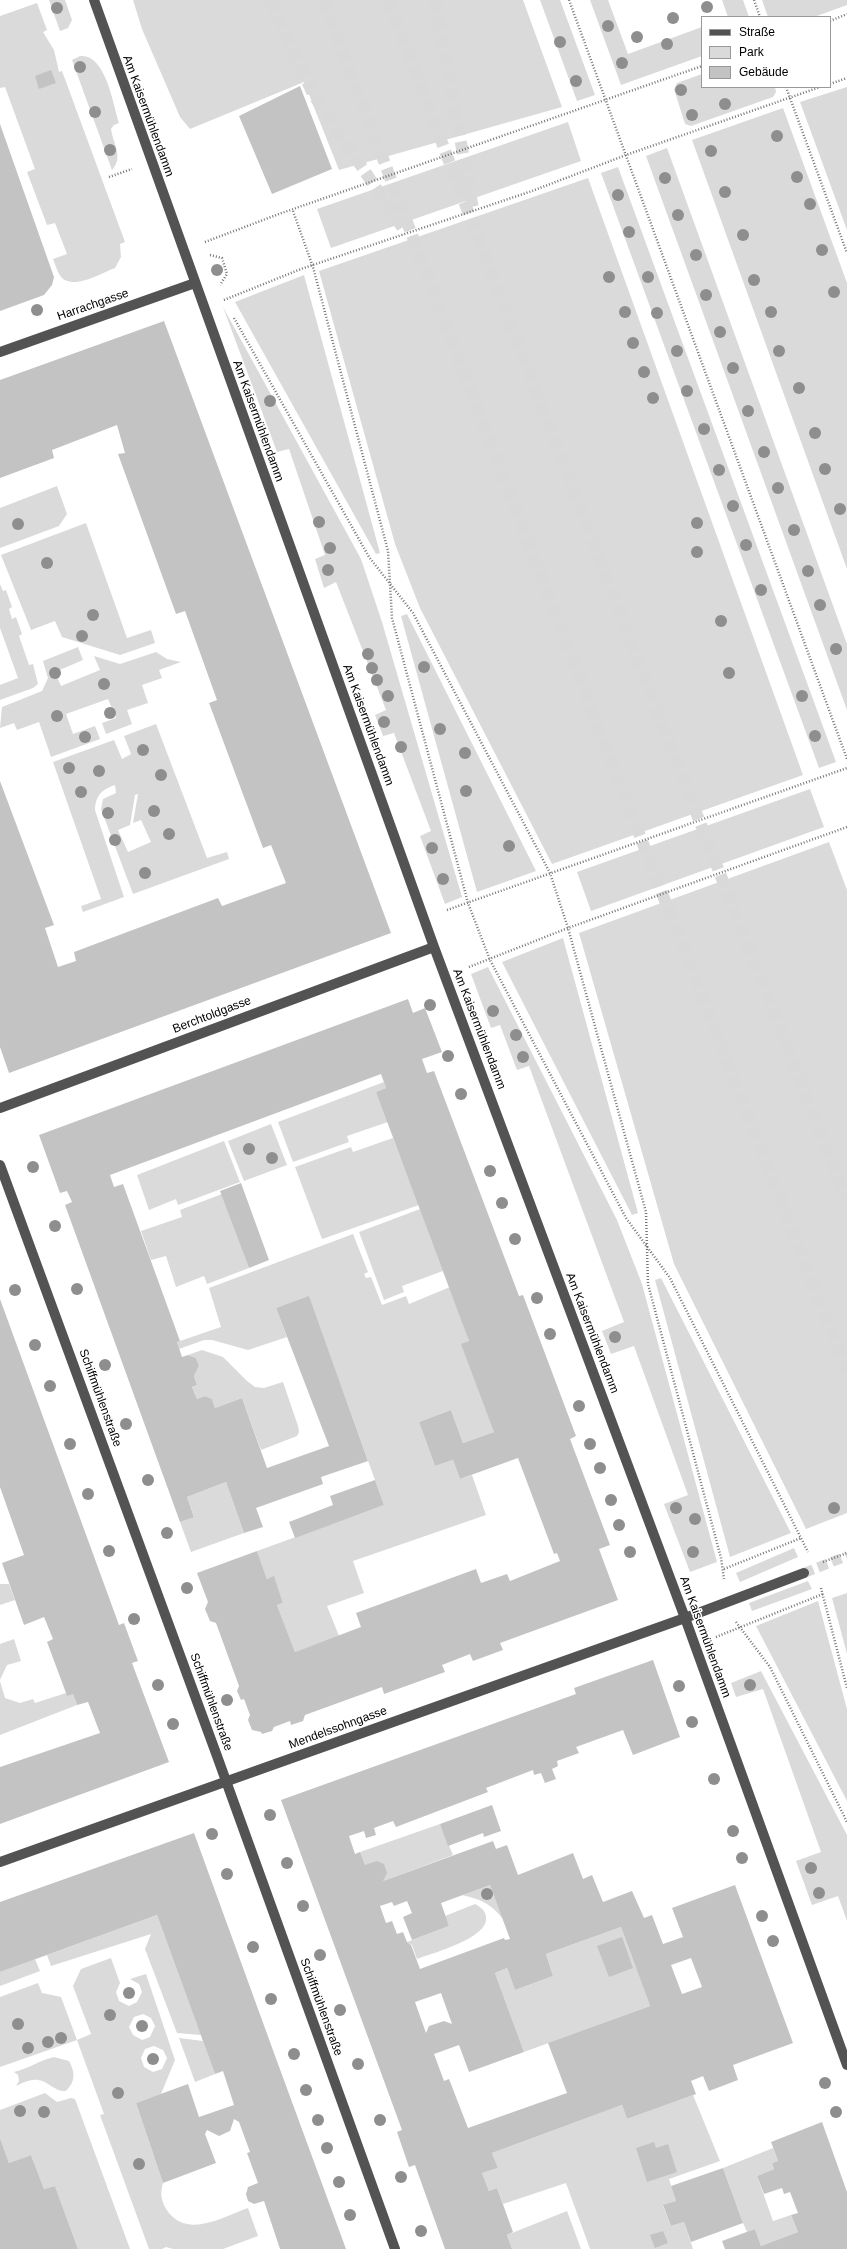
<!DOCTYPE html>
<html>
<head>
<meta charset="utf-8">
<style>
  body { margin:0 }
  #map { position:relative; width:847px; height:2249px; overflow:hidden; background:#fff; font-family:Arial,sans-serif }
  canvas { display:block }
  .legend { position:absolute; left:701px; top:16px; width:130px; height:72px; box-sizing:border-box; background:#fff; border:1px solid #999; margin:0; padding:5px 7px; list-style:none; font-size:12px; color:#000 }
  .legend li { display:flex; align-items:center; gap:8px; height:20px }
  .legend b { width:20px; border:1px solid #999 }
</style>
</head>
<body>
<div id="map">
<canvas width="847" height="2249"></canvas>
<ul class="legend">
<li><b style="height:5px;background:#535353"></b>Straße</li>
<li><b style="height:11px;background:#dadada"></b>Park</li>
<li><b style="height:11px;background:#c3c3c3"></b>Gebäude</li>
</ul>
</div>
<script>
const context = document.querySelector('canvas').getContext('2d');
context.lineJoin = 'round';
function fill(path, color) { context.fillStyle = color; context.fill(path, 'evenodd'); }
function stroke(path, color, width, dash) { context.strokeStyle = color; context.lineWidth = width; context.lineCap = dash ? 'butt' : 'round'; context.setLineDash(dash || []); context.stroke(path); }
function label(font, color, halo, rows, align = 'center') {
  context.font = font + ' Arial,sans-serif'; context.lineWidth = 3; context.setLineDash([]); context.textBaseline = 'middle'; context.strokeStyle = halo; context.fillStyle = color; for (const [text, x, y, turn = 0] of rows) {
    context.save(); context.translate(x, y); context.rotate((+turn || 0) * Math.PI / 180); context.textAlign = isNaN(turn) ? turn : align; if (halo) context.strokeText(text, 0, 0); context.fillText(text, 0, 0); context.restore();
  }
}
fill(new Path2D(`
  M 49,0 L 65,0 L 72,20 L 68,28 L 60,31 Z
  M 133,0 L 523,0 L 562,107 L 339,170 L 304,82 L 190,129 L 180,117 L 142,29 Z
  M 540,0 L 560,0 L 595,95 L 577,101 Z
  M 590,0 L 608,0 L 628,54 L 702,27 L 702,56 L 621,85 Z
  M 722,0 L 743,0 L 749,17 L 728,17 Z
  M 762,0 L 847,0 L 847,5 L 814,17 L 768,17 Z
  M 37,3 L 47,30 L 43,32 L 54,50 L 59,72 L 62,71 L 125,242 L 120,244 L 121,257 L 115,268 C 101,273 70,293 59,274 C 57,270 55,264 53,259 L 67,254 L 55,223 L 47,225 L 27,172 L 35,169 L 5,87 L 0,88 L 0,16 Z
  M 80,56 C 106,54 113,104 119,123 L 114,125 L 111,129 C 113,144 124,157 112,170 L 72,60 Z
  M 702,74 L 702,87 L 775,87 L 776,92 L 773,97 L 691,126 L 685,124 L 674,89 L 677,83 Z
  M 847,87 L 847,230 L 800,102 Z
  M 783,108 L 847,283 L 847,569 L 692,140 Z
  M 568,122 L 581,161 L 331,248 L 317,209 Z
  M 667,148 L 847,644 L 847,710 L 646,156 Z
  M 618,167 L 836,762 L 819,768 L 601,173 Z
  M 588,178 L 803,775 L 552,864 L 420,608 L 395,544 L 319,271 Z
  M 304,275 L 380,553 L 376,554 L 235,302 Z
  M 223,307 L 361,559 L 382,622 L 462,897 L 445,904 L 420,836 L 431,831 L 394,733 L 383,736 L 375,715 L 386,710 L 336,582 L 324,588 L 315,559 L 325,555 L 289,449 L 277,452 Z
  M 57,486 L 67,514 L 59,526 L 0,548 L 0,508 Z
  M 86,523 L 127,638 L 151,630 L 155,643 L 120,655 L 62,637 L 55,621 L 31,630 L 1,555 Z
  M 0,584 L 3,591 L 6,590 L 12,607 L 9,609 L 12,619 L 16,617 L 22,634 L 19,636 L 29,665 L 33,664 L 38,684 L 33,688 L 0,700 L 0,685 L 18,678 L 0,628 Z
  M 407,614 L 536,871 L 477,892 L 401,616 Z
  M 78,647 L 83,660 L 55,672 L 61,686 L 100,670 L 94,656 L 120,664 L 156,652 L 167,659 L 181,662 L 159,670 L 162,678 L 142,685 L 148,703 L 127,710 L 132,724 L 106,734 L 102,723 L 116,718 L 108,699 L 66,714 L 73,734 L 95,726 L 100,739 L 51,757 L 39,722 L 17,730 L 14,723 L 0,728 L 2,707 L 42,691 L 48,678 L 43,661 Z
  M 156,724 L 207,858 L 227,852 L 229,859 L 133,894 L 101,809 L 103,799 L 116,793 L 115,785 C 102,789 95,796 95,810 L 124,897 L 83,912 L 81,906 L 101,899 L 53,762 L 114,740 L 122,759 L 131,754 L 124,736 ZM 138,794 L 133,823 L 141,820 L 151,842 L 128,852 L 118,830 L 130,825 L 135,795 Z
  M 810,789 L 824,827 L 591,911 L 577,872 Z
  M 829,842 L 847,890 L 847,1513 L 806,1529 L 674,1264 L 579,933 Z
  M 563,938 L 638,1213 L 632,1215 L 502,962 Z
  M 488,967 L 617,1220 L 642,1284 L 717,1562 L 690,1572 L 664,1504 L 688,1495 L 634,1346 L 611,1354 L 602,1331 L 624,1322 L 529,1066 L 517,1070 L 500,1025 L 491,1028 L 471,974 Z
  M 384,1082 L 386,1088 L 376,1092 L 388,1122 L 347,1136 L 349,1142 L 293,1162 L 278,1122 Z
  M 271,1124 L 287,1165 L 244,1181 L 228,1141 Z
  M 393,1138 L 419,1205 L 322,1239 L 295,1167 L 351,1147 L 353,1152 Z
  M 224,1141 L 240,1182 L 178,1205 L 176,1199 L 149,1210 L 137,1175 Z
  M 222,1194 L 249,1268 L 207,1284 L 204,1276 L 176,1287 L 166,1256 L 151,1260 L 141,1231 L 182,1217 L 180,1210 Z
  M 420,1209 L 443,1271 L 402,1286 L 404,1292 L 384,1300 L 359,1232 Z
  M 353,1234 L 368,1272 L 364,1274 L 366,1278 L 371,1277 L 382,1305 L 406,1296 L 409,1304 L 450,1287 L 469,1341 L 494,1432 L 463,1443 L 451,1410 L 419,1422 L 435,1466 L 453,1460 L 460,1479 L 472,1475 L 486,1515 L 353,1561 L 364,1593 L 327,1606 L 339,1636 L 295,1652 L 277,1605 L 283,1603 L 274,1577 L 267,1579 L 257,1551 L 384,1505 L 309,1297 L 276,1308 L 287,1337 L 248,1350 L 212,1340 L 204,1340 L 179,1349 L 177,1342 L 221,1327 L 209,1288 Z
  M 661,1278 L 791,1533 L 730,1557 L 655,1280 Z
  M 202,1350 L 223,1357 L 247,1381 L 255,1387 L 264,1388 L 283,1382 L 298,1426 L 299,1432 L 297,1436 L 261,1450 L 242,1398 L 215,1408 L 212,1399 L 205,1396 L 197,1399 L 192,1387 L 197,1385 L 194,1376 L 199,1366 L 196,1358 L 188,1355 Z
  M 226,1482 L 244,1533 L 191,1552 L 180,1522 L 194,1516 L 187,1497 Z
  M 794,1548 L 798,1557 L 740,1582 L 736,1573 Z
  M 808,1581 L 812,1589 L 752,1611 L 749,1603 Z
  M 0,1584 L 9,1584 L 15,1600 L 0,1605 Z
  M 847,1593 L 847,1654 L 832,1598 Z
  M 818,1601 L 847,1709 L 847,1801 L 756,1626 Z
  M 14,1639 L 21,1661 L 7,1665 L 0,1680 L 0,1644 Z
  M 761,1671 L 847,1835 L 847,1921 L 838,1896 L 812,1905 L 796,1861 L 821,1852 L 763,1689 L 736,1697 L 731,1683 Z
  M 0,1681 L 5,1698 L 20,1703 L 33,1699 L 35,1703 L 66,1693 L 73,1694 L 77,1705 L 0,1735 Z
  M 440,1824 L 453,1855 L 383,1881 L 365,1865 L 360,1852 Z
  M 490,1885 L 503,1919 C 490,1903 482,1900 462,1895 Z
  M 475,1904 C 481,1907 486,1911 486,1918 C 488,1938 433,1953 417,1959 L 412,1945 L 407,1942 L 449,1926 L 445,1916 Z
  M 157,1915 L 201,2035 L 177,2033 L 145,1949 L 151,1934 L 51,1966 L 47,1955 Z
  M 621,1927 L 650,2006 L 524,2052 L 495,1973 L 507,1968 L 515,1990 L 553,1976 L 546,1954 Z
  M 111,1958 L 120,1983 L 116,1992 L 119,2001 L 129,2006 L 137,2002 L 142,1992 L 139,1984 L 130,1979 L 146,1974 L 175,2060 L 161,2094 L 136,2103 L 163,2183 C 160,2193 161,2200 166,2209 C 186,2240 222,2217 248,2208 L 258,2236 L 223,2249 L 173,2249 L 166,2247 L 162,2249 L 149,2249 L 100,2115 L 104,2114 L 77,2040 L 0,2067 L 0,1997 L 38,1983 L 42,1993 L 61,1997 L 77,2040 L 91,2034 L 73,1986 L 81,1969 ZM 143,2014 L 151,2018 L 155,2026 L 150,2037 L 142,2040 L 133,2035 L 129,2027 L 134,2017 ZM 154,2046 L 163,2050 L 167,2058 L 162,2069 L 153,2072 L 144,2067 L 141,2058 L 145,2049 Z
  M 35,1959 L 40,1971 L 0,1986 L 0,1972 Z
  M 179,2038 L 203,2041 L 215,2074 L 195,2082 Z
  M 54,2057 L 69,2061 C 75,2072 76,2081 66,2091 C 54,2092 49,2081 38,2080 C 30,2079 23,2083 16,2086 L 19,2081 L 18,2075 L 14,2072 C 28,2069 40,2060 54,2057 Z
  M 45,2093 L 57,2102 L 71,2098 L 75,2099 L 130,2249 L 78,2249 L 55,2186 L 44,2189 L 31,2155 L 9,2163 L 0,2138 L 0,2110 Z
  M 693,2095 L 720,2161 L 669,2179 L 676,2201 L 663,2206 L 671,2226 L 684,2222 L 693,2249 L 590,2249 L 566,2183 L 503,2204 L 497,2188 L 489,2191 L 482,2173 L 498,2168 L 492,2153 L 622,2105 L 627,2119 Z
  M 773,2148 L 778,2161 L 772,2163 L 774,2169 L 757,2176 L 773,2221 L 791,2215 L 798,2232 L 761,2246 L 755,2229 L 747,2232 L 743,2223 L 723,2168 Z
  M 567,2211 L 581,2249 L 512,2249 L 507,2235 Z`), '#dadada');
fill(new Path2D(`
  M 51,70 L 56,83 L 39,89 L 35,76 Z
  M 300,86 L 332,169 L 272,194 L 239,116 Z
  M 0,124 L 54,277 L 52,285 L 44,295 L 0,311 Z
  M 164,321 L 391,933 L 9,1073 L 0,1047 L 0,781 L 54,925 L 45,928 L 58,967 L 76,961 L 74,952 L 218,898 L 222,906 L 286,883 L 271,845 L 263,848 L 209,703 L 217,700 L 185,611 L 176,614 L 118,454 L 125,453 L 117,425 L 52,450 L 54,458 L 0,478 L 0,380 Z
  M 408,999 L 413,1013 L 425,1008 L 442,1052 L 422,1059 L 427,1073 L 434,1071 L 519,1296 L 523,1295 L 576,1436 L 570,1439 L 610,1545 L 599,1549 L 618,1600 L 500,1643 L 503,1650 L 473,1661 L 470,1654 L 442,1665 L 445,1672 L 384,1694 L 382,1687 L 305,1715 L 303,1721 L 291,1725 L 290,1721 L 274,1727 L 272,1731 L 262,1734 L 261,1732 L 252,1730 L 248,1720 L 250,1715 L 244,1699 L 241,1700 L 237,1691 L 239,1686 L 216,1623 L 210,1621 L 205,1609 L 208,1602 L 197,1573 L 257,1551 L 267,1579 L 274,1576 L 283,1603 L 277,1605 L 295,1652 L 361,1627 L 356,1613 L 476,1569 L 481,1583 L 507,1574 L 510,1581 L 560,1561 L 557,1553 L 554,1554 L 518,1458 L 460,1479 L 453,1460 L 435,1466 L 419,1422 L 451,1410 L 463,1443 L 494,1432 L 461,1344 L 469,1341 L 376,1092 L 386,1088 L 381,1074 L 110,1175 L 114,1187 L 123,1184 L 180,1341 L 177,1342 L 182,1357 L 188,1355 L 196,1358 L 199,1366 L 194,1376 L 197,1385 L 192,1387 L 197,1399 L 205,1396 L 212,1399 L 215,1408 L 242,1398 L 267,1468 L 329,1446 L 276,1308 L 309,1296 L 368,1461 L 321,1477 L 323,1484 L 256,1508 L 263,1527 L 244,1533 L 226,1482 L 187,1497 L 194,1517 L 180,1522 L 65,1205 L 72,1202 L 67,1191 L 60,1193 L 39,1135 Z
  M 241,1183 L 269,1260 L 249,1268 L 220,1191 Z
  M 0,1299 L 119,1625 L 124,1623 L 138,1661 L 132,1663 L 169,1762 L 0,1824 L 0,1767 L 100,1733 L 88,1702 L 77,1705 L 73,1694 L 67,1696 L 66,1693 L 47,1642 L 53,1639 L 44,1617 L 24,1625 L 2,1563 L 24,1555 L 0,1487 Z
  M 375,1480 L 384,1505 L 295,1538 L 289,1522 L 333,1505 L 330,1496 Z
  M 653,1660 L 680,1737 L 633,1755 L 623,1730 L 576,1747 L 579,1753 L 557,1761 L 558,1766 L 552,1769 L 556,1779 L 545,1783 L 541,1773 L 534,1775 L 533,1770 L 486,1788 L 488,1792 L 396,1827 L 393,1821 L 374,1828 L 376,1835 L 366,1838 L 364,1831 L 349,1836 L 355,1854 L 360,1852 L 365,1865 L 377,1861 L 384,1864 L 387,1873 L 383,1881 L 493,1841 L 496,1849 L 507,1845 L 518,1875 L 573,1853 L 583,1879 L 592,1875 L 603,1902 L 632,1891 L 644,1918 L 652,1915 L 663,1944 L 683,1937 L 672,1908 L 735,1885 L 793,2043 L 733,2065 L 738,2080 L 709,2091 L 703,2076 L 691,2081 L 696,2094 L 627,2119 L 622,2105 L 492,2153 L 498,2168 L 482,2173 L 489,2191 L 497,2188 L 513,2232 L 507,2235 L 512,2249 L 445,2249 L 415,2165 L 409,2167 L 397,2132 L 402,2130 L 281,1800 L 576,1694 L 574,1688 ZM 490,1885 L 510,1939 L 505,1940 L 504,1938 L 420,1969 L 411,1945 L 407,1942 L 403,1932 L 397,1934 L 392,1921 L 386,1923 L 380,1906 L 392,1902 L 394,1906 L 407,1901 L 412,1913 L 403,1917 L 412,1940 L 449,1926 L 441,1903 ZM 621,1927 L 650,2006 L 548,2043 L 567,2093 L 468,2128 L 449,2079 L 444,2081 L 434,2054 L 459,2045 L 469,2072 L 524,2052 L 495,1973 L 507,1968 L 515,1990 L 553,1976 L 546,1954 ZM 691,1958 L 702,1987 L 682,1994 L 671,1965 ZM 441,1993 L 452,2024 L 444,2021 L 429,2026 L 426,2033 L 415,2002 Z
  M 492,1805 L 501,1831 L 484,1837 L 483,1833 L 448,1846 L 440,1824 Z
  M 194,1833 L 274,2053 L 346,2249 L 280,2249 L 264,2201 L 254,2204 L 248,2201 L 246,2194 L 248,2187 L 258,2183 L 247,2153 L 250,2152 L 239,2122 L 234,2119 L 230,2131 L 219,2136 L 207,2130 L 205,2134 L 216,2163 L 163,2183 L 136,2103 L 188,2084 L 199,2117 L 234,2105 L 223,2071 L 215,2074 L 157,1915 L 0,1972 L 0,1902 Z
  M 622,1937 L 633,1968 L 609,1977 L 597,1946 Z
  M 822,2122 L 847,2192 L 847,2249 L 725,2249 L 722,2241 L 755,2229 L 761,2246 L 798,2232 L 791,2215 L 798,2213 L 790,2192 L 784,2194 L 782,2188 L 764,2194 L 757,2176 L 774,2169 L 772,2163 L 778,2161 L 771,2142 Z
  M 0,2138 L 9,2163 L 31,2155 L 44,2189 L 55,2186 L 78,2249 L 0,2249 Z
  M 654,2142 L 656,2148 L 668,2144 L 677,2172 L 647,2182 L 636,2148 Z
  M 723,2168 L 743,2223 L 691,2242 L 684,2222 L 671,2226 L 663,2205 L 676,2201 L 671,2186 Z
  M 663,2231 L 668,2243 L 655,2248 L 650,2235 Z`), '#c3c3c3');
stroke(new Path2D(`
  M 804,1573 L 847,1556`), '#d9d9d9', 10, [10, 5]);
stroke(new Path2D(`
  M 270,0 L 313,94 L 406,233
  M 323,0 L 606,748 L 847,1372
  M 388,0 L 663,727 L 847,1201
  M 435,0 L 473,209`), '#d9d9d9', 12, [12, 6]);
stroke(new Path2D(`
  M 569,0 L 847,759
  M 754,0 L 760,17
  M 830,21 L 847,14
  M 830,84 L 847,78
  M 786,87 L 847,253
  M 109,177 L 132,169
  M 293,211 L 313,267 L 388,551 L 392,618 L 468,903 L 490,960 L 626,1218 L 670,1278 L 808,1552
  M 205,242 L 279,214 L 702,66
  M 210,255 L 222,258 L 227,274 L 220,285
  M 224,300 L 301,269 L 532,191 L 626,155 L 820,87
  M 234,318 L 369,557 L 413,613 L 550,873 L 568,928 L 646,1212 L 648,1284 L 721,1558 L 724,1579
  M 447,910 L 847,768
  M 469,967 L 568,928 L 847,827
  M 823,1562 L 847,1553
  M 724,1569 L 801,1538
  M 821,1588 L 847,1688
  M 736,1622 L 770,1667 L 847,1822
  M 716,1637 L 823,1594`), '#757575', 2.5, [1, 2]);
stroke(new Path2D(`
  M 94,0 L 434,947 L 685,1618 L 847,2065
  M 0,352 L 195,283
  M 0,1108 L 434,947
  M 0,1165 L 217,1756 L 395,2249
  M 0,1862 L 685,1618 L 804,1573`), '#535353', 10);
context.fillStyle = '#8e8e8e';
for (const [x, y] of [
  [707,7],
  [57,8],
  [673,18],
  [608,26],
  [637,37],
  [560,42],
  [667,44],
  [622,63],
  [80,67],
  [576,81],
  [681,90],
  [725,104],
  [95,112],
  [692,115],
  [777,136],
  [110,150],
  [711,151],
  [797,177],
  [665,178],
  [725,192],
  [618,195],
  [810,204],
  [678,215],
  [629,232],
  [743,235],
  [822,250],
  [696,255],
  [217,270],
  [609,277],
  [648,277],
  [754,280],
  [834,292],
  [706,295],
  [37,310],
  [625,312],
  [771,312],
  [657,313],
  [720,332],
  [633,343],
  [677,351],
  [779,351],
  [733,368],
  [644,372],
  [799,388],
  [687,391],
  [653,398],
  [270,401],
  [748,411],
  [704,429],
  [815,433],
  [764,452],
  [825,469],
  [719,470],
  [778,488],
  [733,506],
  [840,509],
  [319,522],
  [697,523],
  [18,524],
  [794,530],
  [746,545],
  [330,548],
  [697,552],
  [47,563],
  [328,570],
  [808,571],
  [761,590],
  [820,605],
  [93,615],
  [721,621],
  [82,636],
  [836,649],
  [368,654],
  [424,667],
  [372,668],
  [55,673],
  [729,673],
  [377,680],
  [104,684],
  [388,696],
  [802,696],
  [110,713],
  [57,716],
  [384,722],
  [440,729],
  [815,736],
  [85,737],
  [401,747],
  [143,750],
  [465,753],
  [69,768],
  [99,771],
  [161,775],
  [466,791],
  [81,792],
  [154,811],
  [108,813],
  [169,834],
  [115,840],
  [509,846],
  [432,848],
  [145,873],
  [443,879],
  [430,1005],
  [493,1011],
  [516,1035],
  [448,1056],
  [523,1057],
  [461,1094],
  [249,1149],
  [272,1158],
  [33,1167],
  [490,1171],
  [502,1203],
  [55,1226],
  [515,1239],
  [77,1289],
  [15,1290],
  [537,1298],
  [550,1334],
  [615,1337],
  [35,1345],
  [105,1365],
  [50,1386],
  [579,1406],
  [126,1424],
  [70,1444],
  [590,1444],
  [600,1468],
  [148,1480],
  [88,1494],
  [611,1500],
  [676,1508],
  [834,1508],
  [695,1519],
  [619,1525],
  [167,1533],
  [109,1551],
  [630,1552],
  [693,1552],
  [187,1588],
  [134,1619],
  [158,1685],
  [750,1685],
  [679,1686],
  [227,1700],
  [692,1722],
  [173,1724],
  [714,1779],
  [270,1815],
  [733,1831],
  [212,1834],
  [742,1858],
  [287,1863],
  [811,1868],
  [227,1874],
  [819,1893],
  [487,1894],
  [303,1906],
  [762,1916],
  [773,1941],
  [253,1947],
  [320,1955],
  [129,1993],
  [271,1999],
  [340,2010],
  [110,2015],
  [18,2024],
  [142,2026],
  [61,2038],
  [48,2042],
  [28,2048],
  [294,2054],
  [153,2059],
  [358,2064],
  [825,2083],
  [306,2090],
  [118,2093],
  [20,2111],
  [44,2112],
  [836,2112],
  [318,2120],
  [380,2120],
  [327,2148],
  [139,2164],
  [401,2177],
  [339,2182],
  [350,2215],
  [421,2231]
]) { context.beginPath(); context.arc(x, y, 6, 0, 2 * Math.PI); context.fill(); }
label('12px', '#000', '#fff', [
  ["Am Kaisermühlendamm",148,116,70],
  ["Harrachgasse",93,305,-19],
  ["Am Kaisermühlendamm",258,421,70],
  ["Am Kaisermühlendamm",368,725,70],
  ["Berchtoldgasse",212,1015,-21],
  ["Am Kaisermühlendamm",479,1029,69],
  ["Am Kaisermühlendamm",592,1333,69],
  ["Schiffmühlenstraße",100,1398,70],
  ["Am Kaisermühlendamm",705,1637,70],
  ["Schiffmühlenstraße",211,1702,70],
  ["Mendelssohngasse",338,1728,-20],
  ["Schiffmühlenstraße",321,2007,70]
]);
</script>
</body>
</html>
